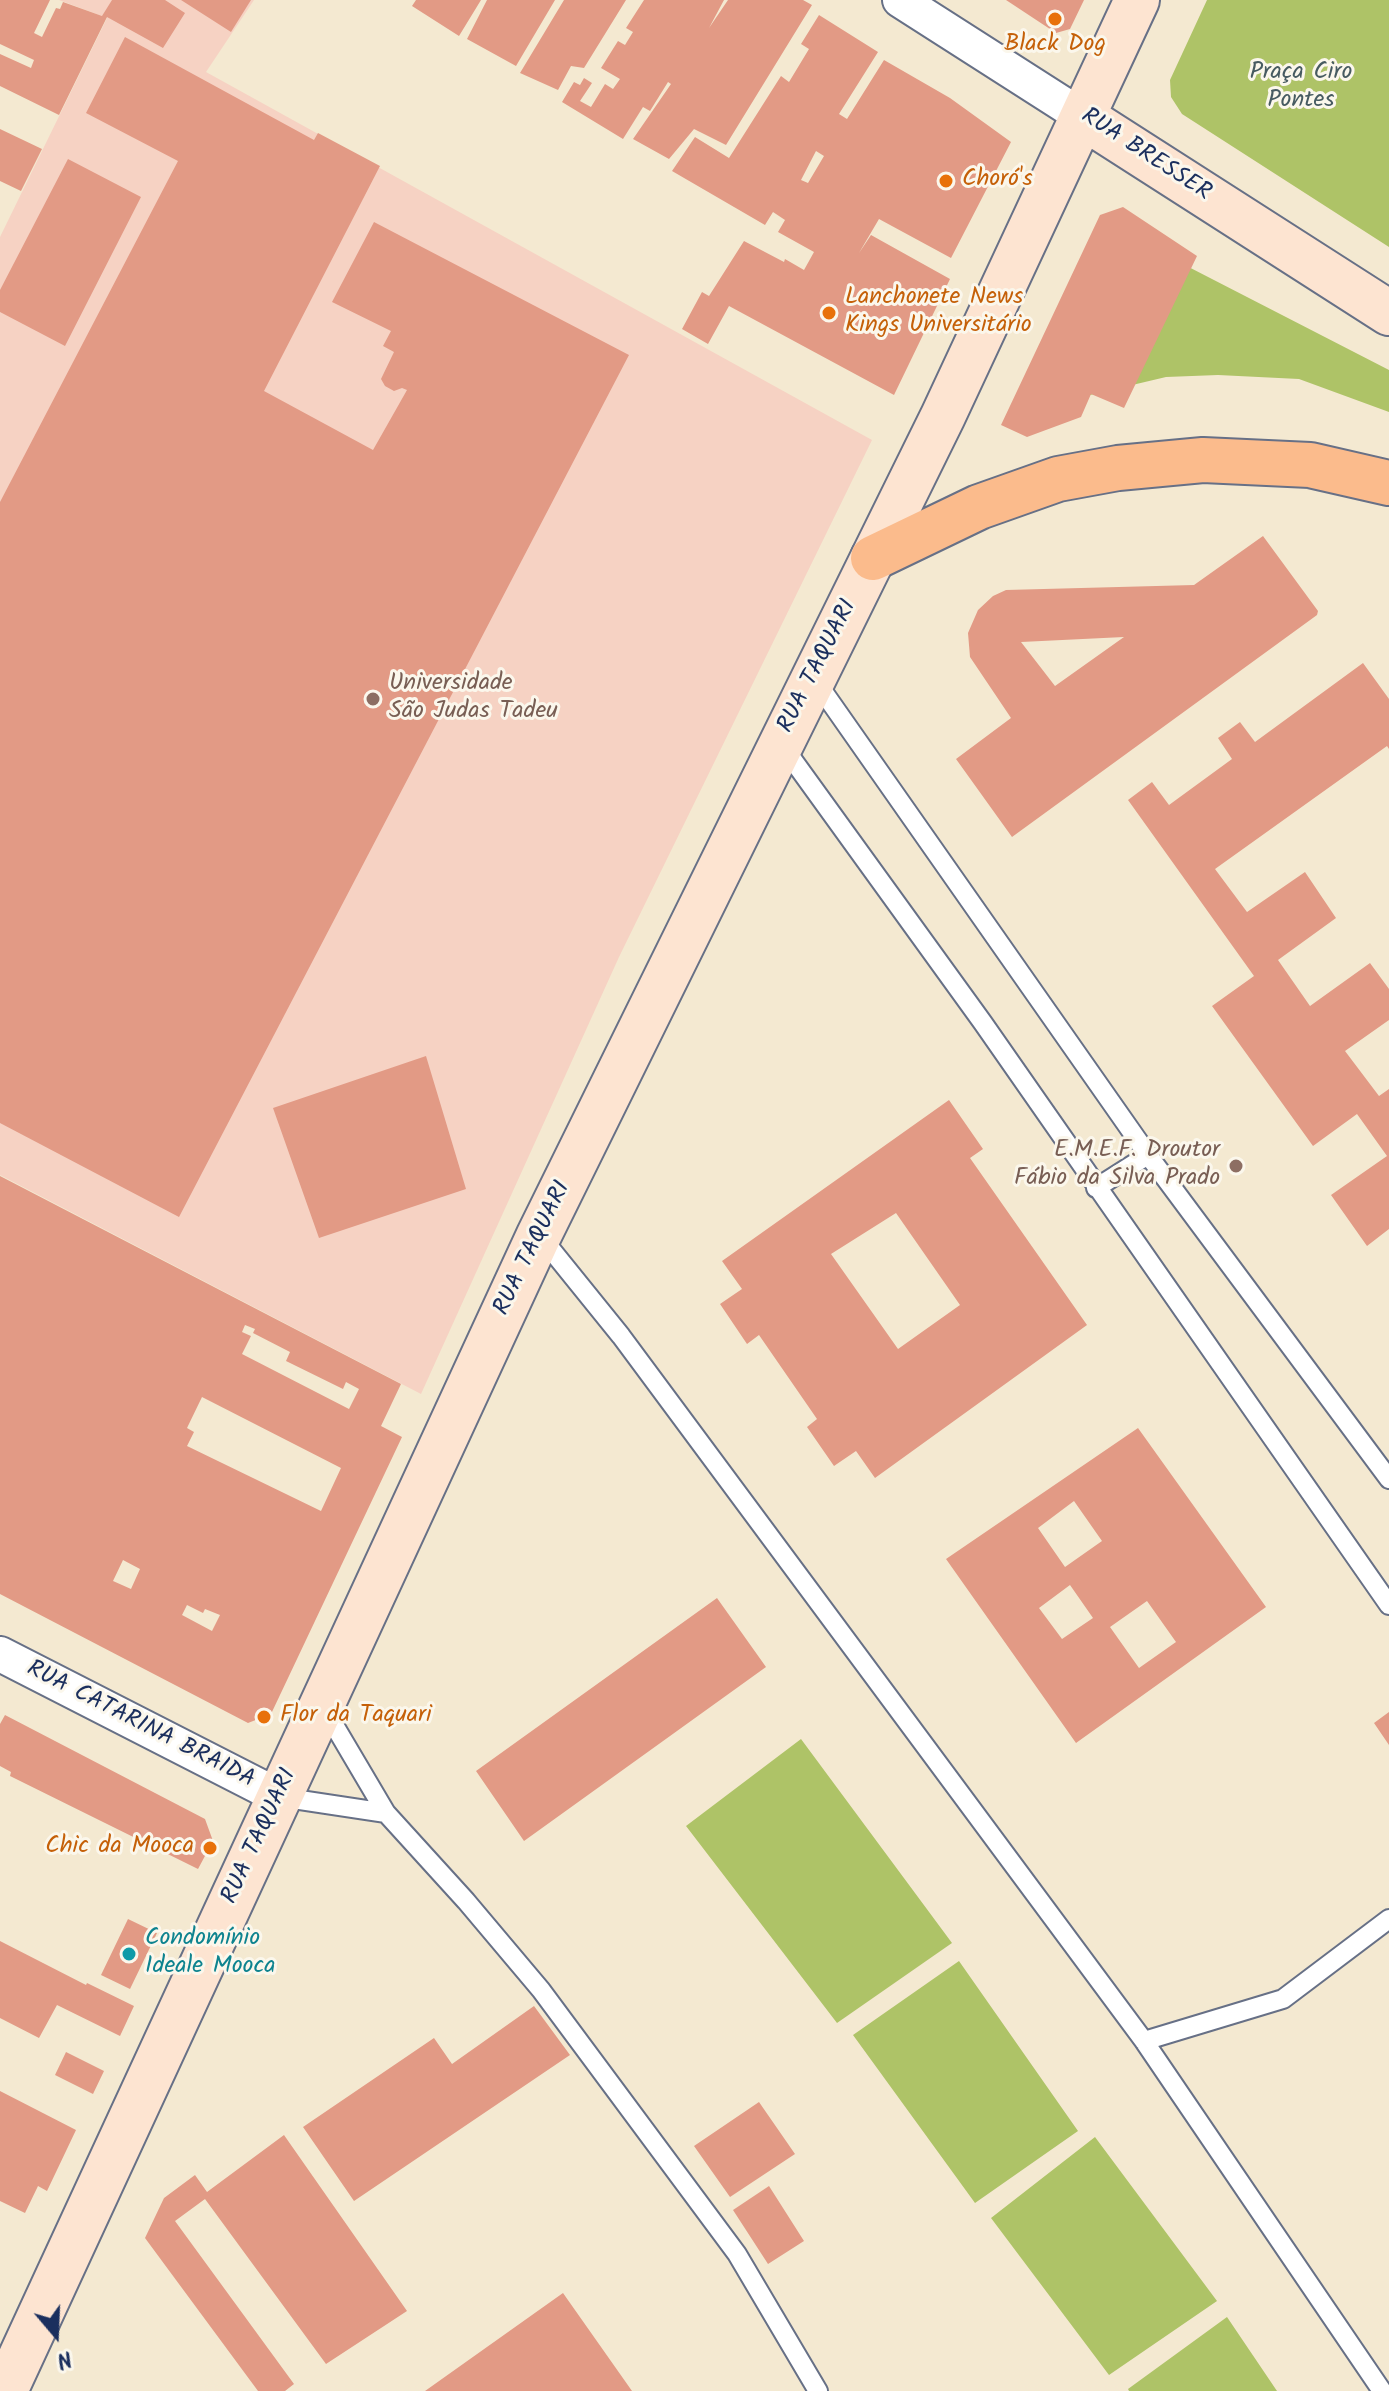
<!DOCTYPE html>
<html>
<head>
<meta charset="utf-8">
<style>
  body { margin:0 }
  #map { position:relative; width:1389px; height:2391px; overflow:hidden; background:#f4e9d1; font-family:Kalam,sans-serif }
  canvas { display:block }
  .north { position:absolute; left:16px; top:2295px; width:80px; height:80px; -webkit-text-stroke:6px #fbf7ec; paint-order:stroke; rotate:161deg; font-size:22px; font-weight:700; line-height:32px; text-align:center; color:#1b2f5e }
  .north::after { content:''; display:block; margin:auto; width:28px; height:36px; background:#1b2f5e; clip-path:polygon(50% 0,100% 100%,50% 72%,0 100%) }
</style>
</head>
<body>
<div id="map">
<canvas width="1389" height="2391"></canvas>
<div class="north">N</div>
</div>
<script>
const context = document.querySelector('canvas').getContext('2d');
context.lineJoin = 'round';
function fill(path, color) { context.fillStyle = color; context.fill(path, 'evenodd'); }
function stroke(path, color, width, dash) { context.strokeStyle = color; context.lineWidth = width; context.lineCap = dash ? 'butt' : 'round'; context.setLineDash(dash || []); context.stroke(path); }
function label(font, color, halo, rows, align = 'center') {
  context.font = font + ' Kalam,sans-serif'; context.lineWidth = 6; context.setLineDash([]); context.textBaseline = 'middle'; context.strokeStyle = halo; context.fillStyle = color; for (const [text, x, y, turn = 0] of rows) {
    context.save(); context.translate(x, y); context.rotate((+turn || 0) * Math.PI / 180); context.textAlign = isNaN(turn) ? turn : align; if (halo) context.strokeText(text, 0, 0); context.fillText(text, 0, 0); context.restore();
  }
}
fill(new Path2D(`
  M 59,0 L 254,0 L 206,72 L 872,440 L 619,957 L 421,1394 L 0,1175 L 0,237 L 107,18 Z`), '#f6d2c3');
fill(new Path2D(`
  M 1207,0 L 1389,0 L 1389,247 L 1182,114 L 1171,97 L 1170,80 Z
  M 1105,224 L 1389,370 L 1389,412 L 1299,379 L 1218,375 L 1166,377 L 1014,413 Z
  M 801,1739 L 952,1943 L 837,2023 L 686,1826 Z
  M 959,1961 L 1078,2131 L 975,2203 L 853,2035 Z
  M 1095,2137 L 1217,2301 L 1109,2375 L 991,2218 Z
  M 1227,2317 L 1277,2391 L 1129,2391 L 1128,2389 Z`), '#aec367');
fill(new Path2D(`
  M 0,0 L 50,0 L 34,33 L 42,37 L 56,8 L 60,9 L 63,2 L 102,16 L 112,0 L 165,0 L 185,13 L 163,48 L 107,17 L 59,115 L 0,86 L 0,54 L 31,68 L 34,60 L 0,44 Z
  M 181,0 L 251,0 L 231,32 Z
  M 416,0 L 481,0 L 459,36 L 412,6 Z
  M 487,0 L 555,0 L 516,66 L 467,39 Z
  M 564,0 L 626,0 L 584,68 L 571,66 L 558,90 L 520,73 Z
  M 644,0 L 724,0 L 709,28 L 728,0 L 803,0 L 812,5 L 726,145 L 694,129 L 669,159 L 633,139 L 671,84 L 668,82 L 650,111 L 643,107 L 623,139 L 562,102 L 574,82 L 580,85 L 584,78 L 592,83 L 580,101 L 591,107 L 605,84 L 613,89 L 620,79 L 601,68 L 618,41 L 625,45 L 633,32 L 626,28 Z
  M 1006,0 L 1084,0 L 1070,29 L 1056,33 Z
  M 819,15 L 878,52 L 839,114 L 847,119 L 884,60 L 950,98 L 1011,142 L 951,258 L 879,219 L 859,253 L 871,235 L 950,279 L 894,395 L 729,306 L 708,344 L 682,329 L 702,292 L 709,296 L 744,241 L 784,262 L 785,259 L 804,270 L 814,252 L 778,232 L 785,220 L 773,212 L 765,225 L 672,171 L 695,137 L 729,158 L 781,76 L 789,82 L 809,49 L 801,44 ZM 816,151 L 824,156 L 808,183 L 801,180 Z
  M 125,37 L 314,140 L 318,133 L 380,166 L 264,391 L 373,450 L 407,390 L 402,388 L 394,391 L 385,386 L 381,379 L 394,352 L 383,346 L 391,331 L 332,302 L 374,222 L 629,355 L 179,1217 L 0,1123 L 0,502 L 178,161 L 86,113 Z
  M 0,129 L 42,149 L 21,191 L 0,181 Z
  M 68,159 L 141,197 L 65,346 L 0,312 L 0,290 Z
  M 1123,207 L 1197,256 L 1124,408 L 1091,394 L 1081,417 L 1027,437 L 1001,425 L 1100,215 Z
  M 1263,536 L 1318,611 L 1317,615 L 1012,837 L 956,759 L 1011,718 L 970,657 L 968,633 L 978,610 L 993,596 L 1006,590 L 1194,585 ZM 1124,637 L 1055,686 L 1021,642 Z
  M 1363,663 L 1389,699 L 1389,749 L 1387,746 L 1215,869 L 1247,912 L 1305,872 L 1336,918 L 1278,960 L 1310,1006 L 1370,963 L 1389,989 L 1389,1020 L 1345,1051 L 1379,1096 L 1389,1089 L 1389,1229 L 1367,1246 L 1331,1195 L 1387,1156 L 1357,1114 L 1313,1146 L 1212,1006 L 1254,976 L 1128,800 L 1152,782 L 1169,805 L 1232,759 L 1218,738 L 1240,722 L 1255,742 Z
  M 426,1056 L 466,1189 L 319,1238 L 273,1108 Z
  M 949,1100 L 983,1149 L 970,1158 L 1087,1325 L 875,1478 L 856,1451 L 834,1466 L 807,1427 L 817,1419 L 759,1335 L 747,1344 L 720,1304 L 742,1289 L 722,1261 ZM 896,1213 L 960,1305 L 898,1349 L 831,1254 Z
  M 0,1176 L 401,1384 L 381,1426 L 402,1437 L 271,1714 L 248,1723 L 0,1594 ZM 245,1325 L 255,1329 L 253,1333 L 290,1352 L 286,1361 L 343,1389 L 346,1382 L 359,1389 L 349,1409 L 242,1354 L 251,1336 L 242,1332 ZM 202,1397 L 341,1468 L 321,1511 L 187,1446 L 194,1432 L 187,1428 ZM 123,1560 L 140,1569 L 131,1589 L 113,1581 ZM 187,1605 L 203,1613 L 205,1609 L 220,1615 L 212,1631 L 182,1615 Z
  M 1138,1428 L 1266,1607 L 1076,1743 L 946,1559 ZM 1074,1501 L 1102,1541 L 1065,1567 L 1038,1528 ZM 1070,1585 L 1093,1618 L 1062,1639 L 1039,1608 ZM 1147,1601 L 1176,1642 L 1139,1668 L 1110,1627 Z
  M 717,1598 L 766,1667 L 524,1841 L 476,1771 Z
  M 1389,1712 L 1389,1745 L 1374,1723 Z
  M 5,1715 L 205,1819 L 213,1841 L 198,1869 L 10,1776 L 11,1772 L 0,1766 L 0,1724 Z
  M 128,1919 L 157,1933 L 130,1989 L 101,1975 Z
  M 0,1941 L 86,1985 L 87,1983 L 134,2006 L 120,2036 L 57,2005 L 39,2038 L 0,2018 Z
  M 534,2006 L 570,2055 L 354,2201 L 303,2127 L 434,2038 L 452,2064 Z
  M 66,2052 L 104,2071 L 93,2094 L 55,2075 Z
  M 0,2091 L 76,2130 L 47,2191 L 38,2186 L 25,2213 L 0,2201 Z
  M 759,2102 L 795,2154 L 730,2197 L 694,2146 Z
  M 284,2135 L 407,2311 L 326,2364 L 205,2199 L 175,2221 L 294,2384 L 285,2391 L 258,2391 L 145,2238 L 164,2198 L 195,2175 L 207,2192 Z
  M 769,2186 L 804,2241 L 768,2264 L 733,2210 Z
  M 563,2293 L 632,2391 L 425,2391 Z`), '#e29a85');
const lane = new Path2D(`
  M 815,680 L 1148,1155 L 1389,1479
  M 782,745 L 983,1023 L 1389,1605
  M 1096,1188 L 1148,1155
  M 541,1237 L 621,1336 L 1144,2041 L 1382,2391
  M 324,1708 L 386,1813 L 466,1901 L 541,1990 L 737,2254 L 818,2391
  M 280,1797 L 386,1813
  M 1144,2041 L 1283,1999 L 1389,1919`);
const street = new Path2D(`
  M 900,0 L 1083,117
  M 0,1654 L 280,1797`);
const secondary = new Path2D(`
  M 1083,117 L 1389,313
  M 5,2391 L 539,1235 L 943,416 L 1137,0`);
const primary = new Path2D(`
  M 873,558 L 979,507 L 1058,479 L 1118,468 L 1203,460 L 1310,465 L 1389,483`);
stroke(lane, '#677086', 22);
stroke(street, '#677086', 38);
stroke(secondary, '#677086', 48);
stroke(primary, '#677086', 48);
stroke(lane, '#fff', 18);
stroke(street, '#fff', 34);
stroke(secondary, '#fde4d1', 44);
stroke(primary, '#fbbb8c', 44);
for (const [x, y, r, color] of [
  [1055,19,8,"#e8710a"],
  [946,181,8,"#e8710a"],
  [829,313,8,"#e8710a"],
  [373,699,8,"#8d6e63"],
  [1236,1166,8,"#8d6e63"],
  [264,1717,8,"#e8710a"],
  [210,1848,8,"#e8710a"],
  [129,1954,8,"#0f9aa8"]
]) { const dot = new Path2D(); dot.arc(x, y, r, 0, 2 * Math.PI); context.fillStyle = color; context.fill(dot); stroke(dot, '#fbf7ec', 3); }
label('24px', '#c56008', '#fbf7ec', [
  ["Black Dog",1055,46,"center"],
  ["Choró's",962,181],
  ["Lanchonete News",845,299],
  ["Kings Universitário",845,327],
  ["Flor da Taquari",280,1717],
  ["Chic da Mooca",194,1848,"right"]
], 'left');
label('24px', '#475b61', '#fbf7ec', [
  ["Praça Ciro",1301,74],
  ["Pontes",1301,102]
]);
label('24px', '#1b2f5e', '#fbf7ec', [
  ["RUA BRESSER",1145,156,33],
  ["RUA TAQUARI",819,667,-63],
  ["RUA TAQUARI",534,1249,-64],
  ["RUA CATARINA BRAIDA",140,1726,27],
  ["RUA TAQUARI",261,1837,-65]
]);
label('24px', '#785e54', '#fbf7ec', [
  ["Universidade",389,685],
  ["São Judas Tadeu",389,713],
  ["E.M.E.F. Droutor",1220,1152,"right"],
  ["Fábio da Silva Prado",1220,1180,"right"]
], 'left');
label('24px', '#0d838f', '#fbf7ec', [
  ["Condomínio",145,1940],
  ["Ideale Mooca",145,1968]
], 'left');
</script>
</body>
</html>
